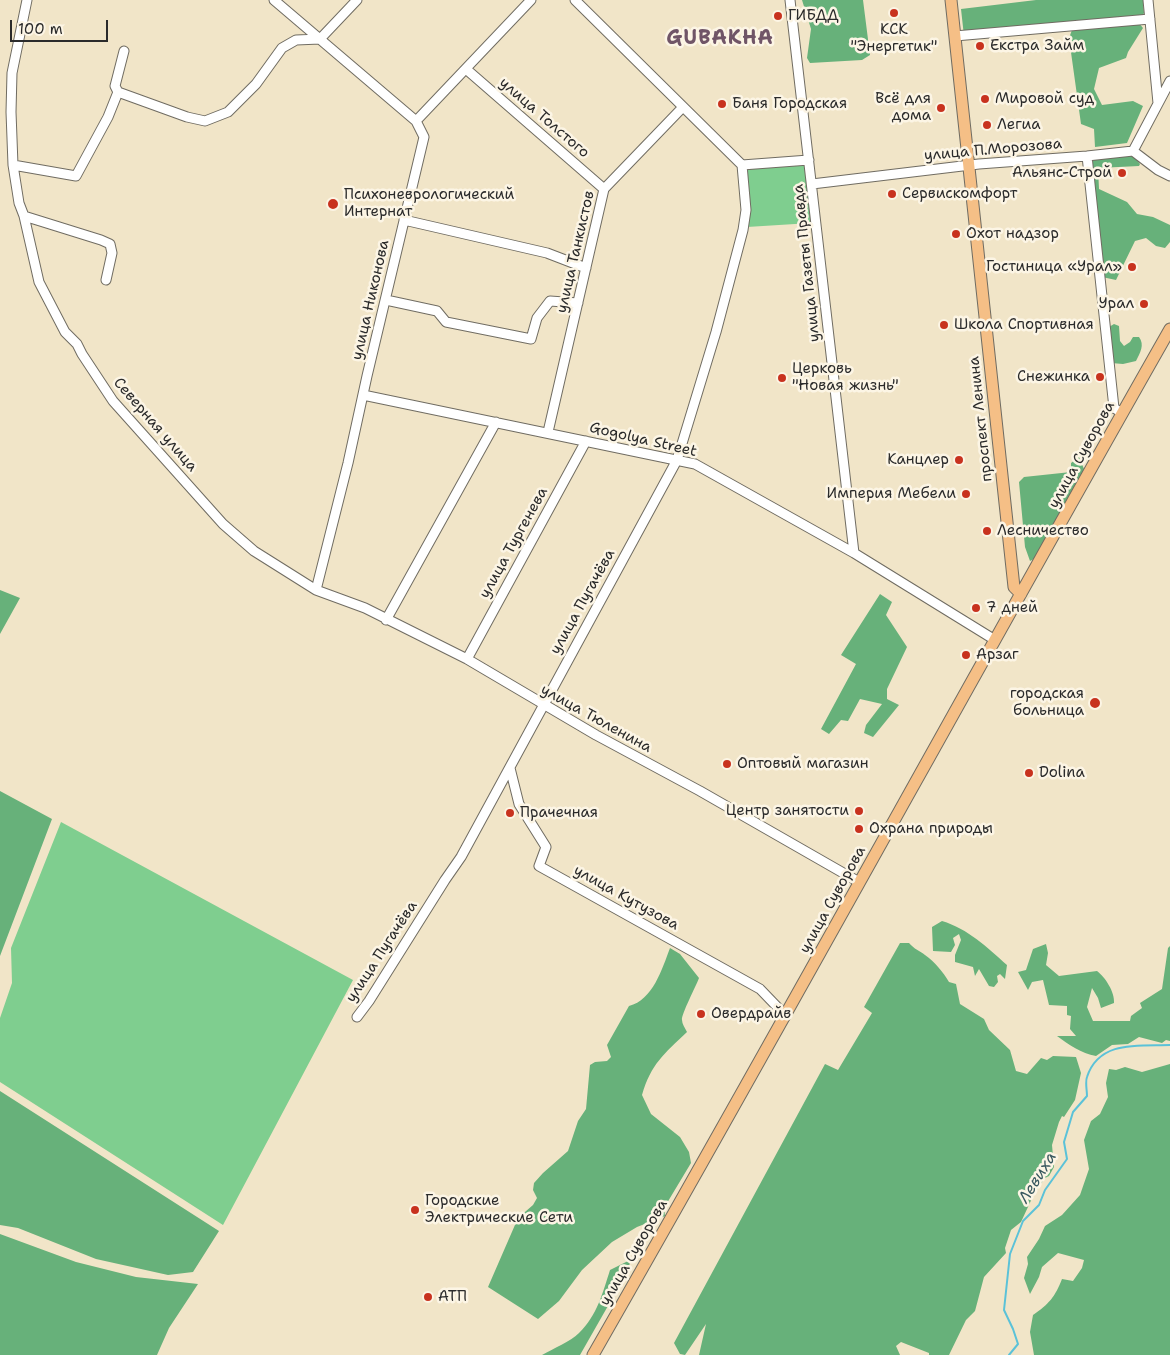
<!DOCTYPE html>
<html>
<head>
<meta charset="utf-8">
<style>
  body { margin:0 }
  #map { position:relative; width:1170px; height:1355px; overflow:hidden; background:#f1e5c8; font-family:"Shantell Sans",sans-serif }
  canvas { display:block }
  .scale { position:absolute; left:10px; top:20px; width:98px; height:22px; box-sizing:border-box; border:2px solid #2b2b2b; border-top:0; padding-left:6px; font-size:15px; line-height:18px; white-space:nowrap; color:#2b2b2b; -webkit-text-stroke:4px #fcf5e5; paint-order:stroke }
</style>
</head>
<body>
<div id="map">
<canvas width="1170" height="1355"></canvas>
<div class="scale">100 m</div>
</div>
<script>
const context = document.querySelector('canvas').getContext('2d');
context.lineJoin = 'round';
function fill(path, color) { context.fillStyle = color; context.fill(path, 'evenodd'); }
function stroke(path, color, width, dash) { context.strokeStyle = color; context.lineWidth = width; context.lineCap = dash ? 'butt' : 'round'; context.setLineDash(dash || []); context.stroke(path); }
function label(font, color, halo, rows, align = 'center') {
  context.font = font + ' "Shantell Sans",sans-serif'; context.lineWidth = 5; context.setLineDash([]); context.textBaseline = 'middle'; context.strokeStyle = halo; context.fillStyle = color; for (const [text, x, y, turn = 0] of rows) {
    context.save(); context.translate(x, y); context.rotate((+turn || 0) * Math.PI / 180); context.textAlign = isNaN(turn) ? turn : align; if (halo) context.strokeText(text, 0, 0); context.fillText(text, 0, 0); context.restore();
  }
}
fill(new Path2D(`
  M 806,164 L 811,223 L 747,227 L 746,168 Z
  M 61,822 L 353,980 L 223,1225 L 0,1082 L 0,1018 L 12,983 L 11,948 Z`), '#7fce8f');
fill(new Path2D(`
  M 802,0 L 863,0 L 870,55 L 862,60 L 810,63 L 807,58 L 811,29 Z
  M 1036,0 L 1143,0 L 1144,13 L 1142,17 L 964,36 L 961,9 Z
  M 1137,21 L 1143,28 L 1128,52 L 1126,58 L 1099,68 L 1094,89 L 1102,105 L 1133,101 L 1143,106 L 1127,143 L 1095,147 L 1094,129 L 1081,124 L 1069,38 L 1072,30 Z
  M 1132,154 L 1140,164 L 1139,166 L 1098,168 L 1099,189 L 1127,202 L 1137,214 L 1153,217 L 1170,225 L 1170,242 L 1165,248 L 1156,246 L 1146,238 L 1135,241 L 1116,280 L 1102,277 L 1090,160 Z
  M 1114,324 L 1119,326 L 1120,341 L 1124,346 L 1130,342 L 1133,337 L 1139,337 C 1145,345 1140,353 1136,361 L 1123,364 L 1111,363 L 1109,327 Z
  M 1079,457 L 1084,469 L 1034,559 L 1030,561 L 1025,547 L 1019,482 L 1024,477 L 1071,472 L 1071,463 Z
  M 0,590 L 20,598 L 0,634 Z
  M 880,594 L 892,602 L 886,615 L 907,647 L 887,689 L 887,699 L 899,705 L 873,737 L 864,733 L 866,725 L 882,704 L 860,699 L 848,721 L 841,720 L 829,734 L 821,729 L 856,664 L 841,655 Z
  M 0,791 L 52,819 L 0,956 Z
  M 942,921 C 968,929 987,947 1007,965 L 1005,979 L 1000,974 L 997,976 L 998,982 L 994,987 L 989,986 L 979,969 L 975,976 L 973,967 L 955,962 L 955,955 L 961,940 L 959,934 L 953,938 L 955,945 L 951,952 L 933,951 L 932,927 Z
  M 900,943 L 909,943 C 914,949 920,951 925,955 C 935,962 943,972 949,982 L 956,984 L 960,1004 L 984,1019 L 989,1030 L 1010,1050 L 1016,1071 L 1027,1074 L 1041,1058 L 1047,1060 L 1053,1056 L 1076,1057 L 1081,1073 L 1075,1100 L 1064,1117 L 1062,1116 L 1059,1122 L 1052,1145 L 1054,1167 L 1049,1176 L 1045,1178 L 1034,1194 L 1021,1222 L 1011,1230 L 1005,1248 L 1006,1253 L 984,1277 L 975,1311 L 966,1320 L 949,1355 L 929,1355 L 929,1353 L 901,1342 L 896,1346 L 900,1355 L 699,1355 L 706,1324 L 685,1355 L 680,1354 L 674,1343 L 825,1064 L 838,1070 L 872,1013 L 864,1007 Z
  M 1046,944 L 1048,953 L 1046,965 L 1059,976 L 1097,971 C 1105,977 1115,992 1114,1003 L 1101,1008 L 1098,998 L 1092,988 L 1087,1007 L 1093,1021 L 1130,1021 L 1131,1016 L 1142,1008 L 1140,1003 L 1162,989 L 1168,948 L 1170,946 L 1170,1041 L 1166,1040 L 1162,1043 L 1139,1037 L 1128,1044 L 1112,1045 L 1096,1056 C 1081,1053 1069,1045 1057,1036 L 1076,1036 L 1070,1029 L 1071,1016 L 1067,1015 L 1067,1006 L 1049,1005 L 1043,980 L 1032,982 L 1028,990 L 1018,972 L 1026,970 L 1033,949 Z
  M 670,948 L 680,954 L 699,978 C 696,986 681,1015 682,1020 C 682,1024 685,1028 687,1032 C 664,1054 651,1064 642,1095 L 651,1114 L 680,1137 L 689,1152 L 691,1163 L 664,1208 L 665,1216 L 637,1227 L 612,1242 L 582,1270 L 559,1301 L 538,1319 L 488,1287 L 518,1218 L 533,1205 L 537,1198 L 533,1190 L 534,1183 L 543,1173 L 568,1151 L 578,1121 L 586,1109 L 590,1065 L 595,1062 L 607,1061 L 611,1057 L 607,1045 L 629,1006 C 653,1000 662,969 670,948 Z
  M 1170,1064 L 1170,1355 L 1034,1355 L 1030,1332 L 1033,1315 C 1049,1304 1055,1297 1062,1279 L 1073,1281 L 1082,1268 L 1084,1260 L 1058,1253 L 1042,1267 L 1039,1277 L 1030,1294 L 1024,1278 L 1028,1264 L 1027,1257 L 1039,1239 L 1045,1226 L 1062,1215 L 1080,1195 L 1089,1169 L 1084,1140 L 1091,1121 L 1100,1114 L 1108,1097 L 1106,1083 L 1109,1069 L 1116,1070 L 1125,1067 L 1142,1072 Z
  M 0,1091 L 219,1231 L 193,1272 L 168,1275 L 96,1259 L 18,1228 L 0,1225 Z
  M 0,1234 L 76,1262 L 136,1277 L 198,1284 L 169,1328 L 157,1355 L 0,1355 Z
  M 630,1260 L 629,1269 L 580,1355 L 542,1355 C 554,1348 570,1342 579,1333 C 597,1316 603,1292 610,1270 Z`), '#67b17a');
stroke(new Path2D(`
  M 1009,1355 L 1018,1344 L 1013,1329 L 1004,1310 L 1010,1254 L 1023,1221 L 1039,1205 L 1045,1190 L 1067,1159 L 1064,1142 L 1073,1112 L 1087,1096 C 1087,1090 1085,1082 1087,1077 C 1099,1040 1139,1046 1170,1045`), '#5bc2d8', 2);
const minor = new Path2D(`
  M 27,0 L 12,73 L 11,112 L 13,165 L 19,203 L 24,216 L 39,282 L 65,332 L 77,344 L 82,354 L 113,401 L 223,524 L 254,551 L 316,590 L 365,608 L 467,659 L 596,735 L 700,791 L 859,882
  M 274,0 L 416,121
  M 575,0 L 742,165 L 809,160
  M 790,0 L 854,553
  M 1148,0 L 1158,103
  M 955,36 L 1150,19
  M 466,69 L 604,189
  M 118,92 L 115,86 L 124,51
  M 1133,151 L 1170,81
  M 1087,156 L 1114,408 L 1122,413
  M 13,165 L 76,176 L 108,117 L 118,92 L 187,117 L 205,121 L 228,112 L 256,84 L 282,48 L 296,40 L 320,39 L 357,0
  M 812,184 L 979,164 L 1087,156 L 1133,151 L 1158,170 L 1170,176
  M 24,216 L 101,240 L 110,244 L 112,253 L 106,280
  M 404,220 L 547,253 L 586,268
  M 386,300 L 437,311 L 446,322 L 531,339 L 537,318 L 550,301 L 578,303
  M 363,395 L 695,464 L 854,553 L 995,640
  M 548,432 L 604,189 L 683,107
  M 316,590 L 348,463 L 367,376 L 424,137 L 416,121 L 531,0
  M 386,620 L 496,422
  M 467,659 L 586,441
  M 510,768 L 519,804 L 546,847 L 539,866 L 760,989 L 786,1016
  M 357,1017 L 369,1001 L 445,880 L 461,857 L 677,460 L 716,332 L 743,230 L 746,210 L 742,165`);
const major = new Path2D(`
  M 951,0 L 1014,587 L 1021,594
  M 593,1355 C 788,1015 976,670 1170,329`);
stroke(minor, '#706c62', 11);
stroke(major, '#706c62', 13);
stroke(minor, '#fff', 9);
stroke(major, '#f5bf86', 11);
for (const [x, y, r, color] of [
  [894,13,5,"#c8321e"],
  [778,16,5,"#c8321e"],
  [980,46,5,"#c8321e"],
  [985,99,5,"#c8321e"],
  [722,104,5,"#c8321e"],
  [941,108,5,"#c8321e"],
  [987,125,5,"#c8321e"],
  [1122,173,5,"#c8321e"],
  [892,194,5,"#c8321e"],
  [333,204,6,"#c8321e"],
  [956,234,5,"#c8321e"],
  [1132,267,5,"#c8321e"],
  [1144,304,5,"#c8321e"],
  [944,325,5,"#c8321e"],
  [1100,377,5,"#c8321e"],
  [782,378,5,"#c8321e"],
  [959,460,5,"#c8321e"],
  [966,494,5,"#c8321e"],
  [987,531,5,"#c8321e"],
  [976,608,5,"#c8321e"],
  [966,655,5,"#c8321e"],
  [1095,703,6,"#c8321e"],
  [727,764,5,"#c8321e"],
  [1029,773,5,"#c8321e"],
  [859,811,5,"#c8321e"],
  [510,813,5,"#c8321e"],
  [859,829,5,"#c8321e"],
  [701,1014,5,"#c8321e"],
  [415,1210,5,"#c8321e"],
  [428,1297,5,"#c8321e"]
]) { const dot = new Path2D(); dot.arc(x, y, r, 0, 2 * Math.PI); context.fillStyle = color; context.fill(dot); stroke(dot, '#fcf5e5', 2); }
label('15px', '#2b2b2b', '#fcf5e5', [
  ["ГИБДД",788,16],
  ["КСК",894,30,"center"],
  ["\"Энергетик\"",894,47,"center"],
  ["Екстра Займ",990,46],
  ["Всё для",931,99,"right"],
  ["дома",931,116,"right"],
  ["Мировой суд",995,99],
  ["Баня Городская",732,104],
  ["Легиа",997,125],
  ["Альянс-Строй",1112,173,"right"],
  ["Сервискомфорт",902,194],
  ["Психоневрологический",344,195],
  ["Интернат",344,212],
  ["Охот надзор",966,234],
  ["Гостиница «Урал»",1122,267,"right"],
  ["Урал",1134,304,"right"],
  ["Школа Спортивная",954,325],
  ["Церковь",792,369],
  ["\"Новая жизнь\"",792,386],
  ["Снежинка",1090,377,"right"],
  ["Канцлер",949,460,"right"],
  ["Империя Мебели",956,494,"right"],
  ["Лесничество",997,531],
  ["7 дней",986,608],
  ["Арзаг",976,655],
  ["городская",1084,694,"right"],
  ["больница",1084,711,"right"],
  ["Оптовый магазин",737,764],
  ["Dolina",1039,773],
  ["Центр занятости",849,811,"right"],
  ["Прачечная",520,813],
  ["Охрана природы",869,829],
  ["Овердрайв",711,1014],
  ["Городские",425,1201],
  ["Электрические Сети",425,1218],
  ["АТП",438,1297]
], 'left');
label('15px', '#2b2b2b', '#fcf5e5', [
  ["улица Толстого",544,118,41],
  ["улица П.Морозова",993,150,-5],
  ["улица Танкистов",576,252,-77],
  ["улица Газеты Правда",807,263,-96],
  ["улица Никонова",371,300,-77],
  ["проспект Ленина",981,419,-96],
  ["Северная улица",155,425,49],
  ["Gogolya Street",643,440,13],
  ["улица Суворова",1082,455,-61],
  ["улица Тургенева",514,543,-61],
  ["улица Пугачёва",583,602,-61],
  ["улица Тюленина",596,719,29],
  ["улица Кутузова",626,898,29],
  ["улица Суворова",833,900,-61],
  ["улица Пугачёва",382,952,-57],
  ["улица Суворова",634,1253,-60]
]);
label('italic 16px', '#39585f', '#fcf5e5', [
  ["Левиха",1038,1178,-58]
]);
context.letterSpacing = '1px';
label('bold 20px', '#705567', '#fcf5e5', [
  ["GUBAKHA",720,39]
]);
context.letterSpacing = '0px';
</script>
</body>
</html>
